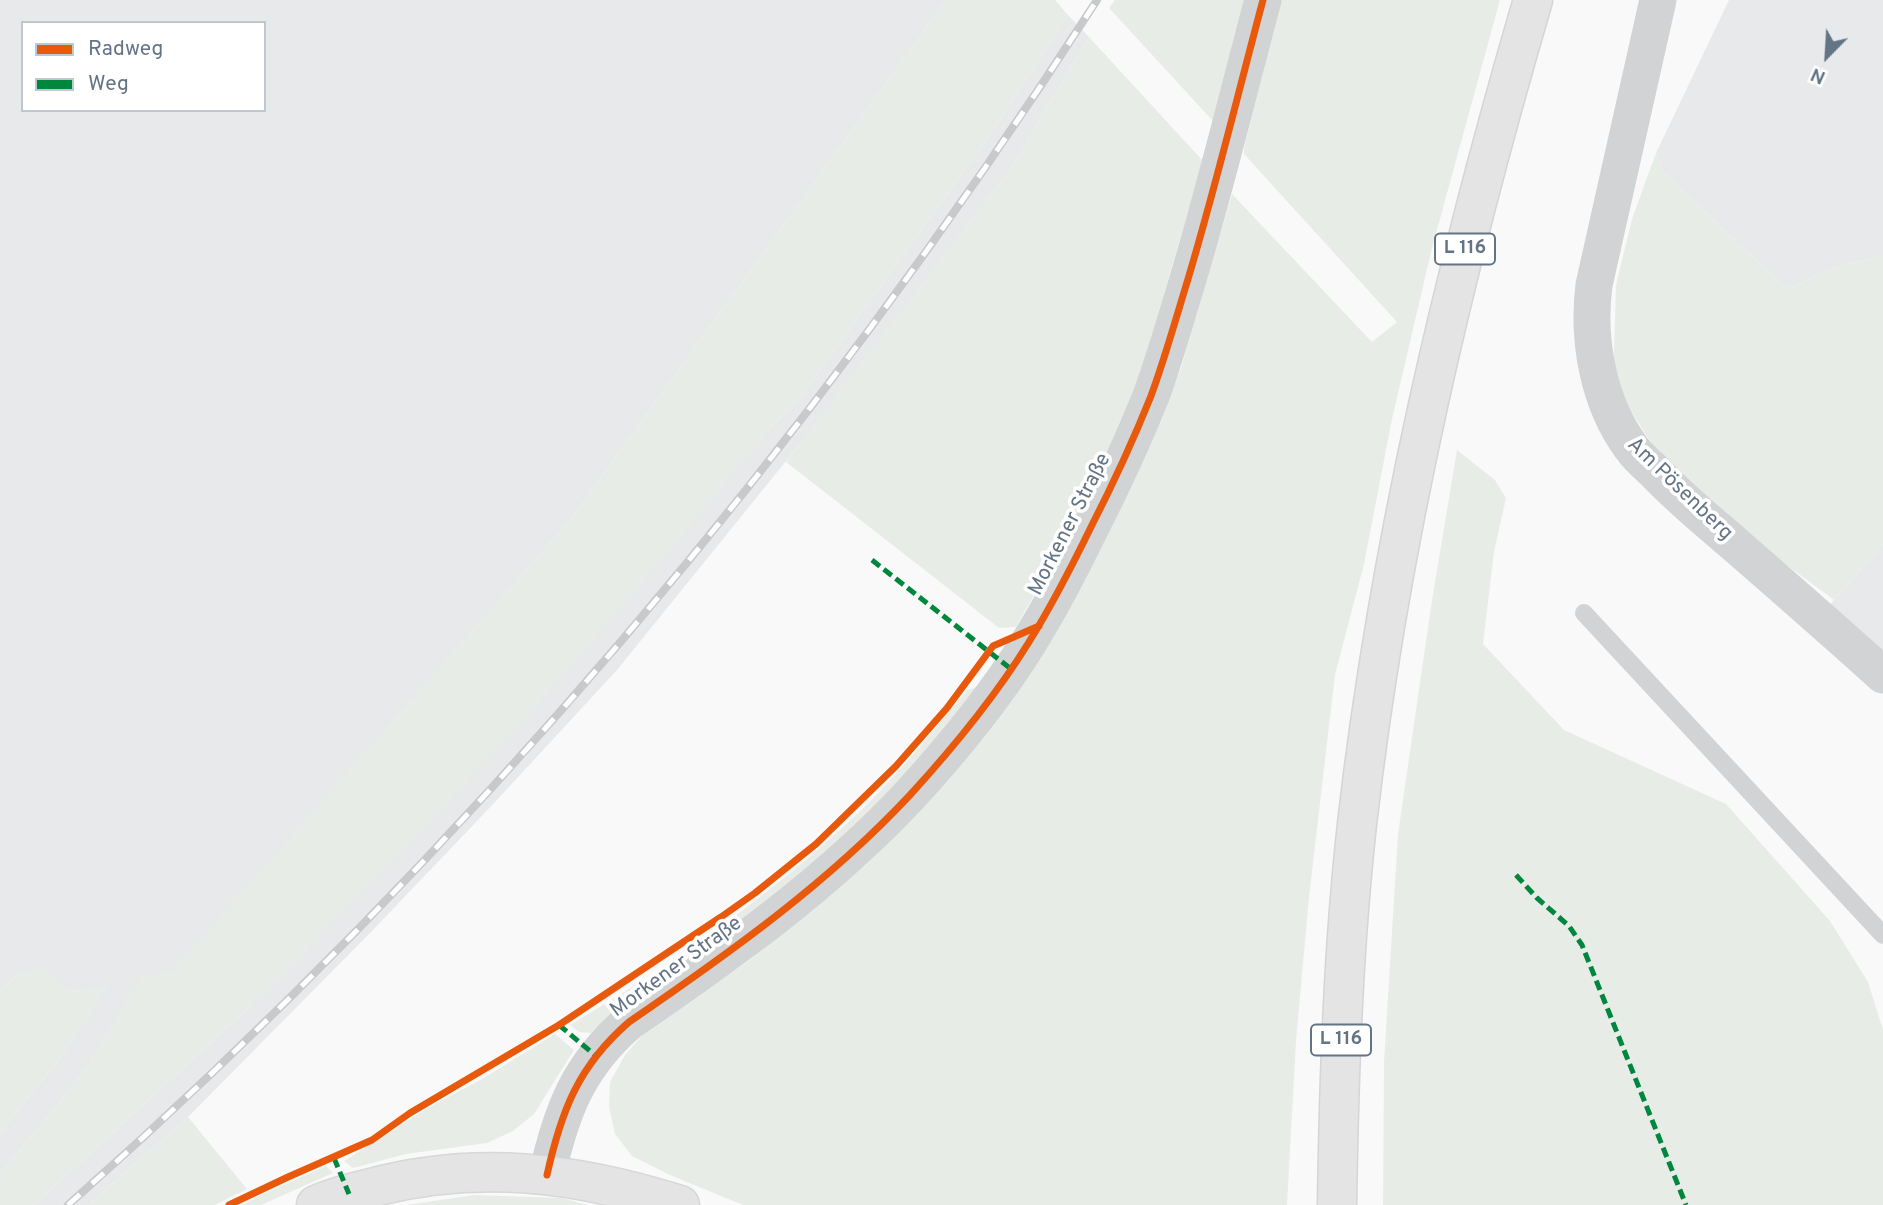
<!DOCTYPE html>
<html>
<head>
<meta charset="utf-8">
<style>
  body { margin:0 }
  #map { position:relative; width:1883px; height:1205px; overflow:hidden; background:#f9f9f9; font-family:Overpass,sans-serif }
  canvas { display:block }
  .legend { position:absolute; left:21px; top:21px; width:245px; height:91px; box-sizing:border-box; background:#fff; border:2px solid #c1c7ce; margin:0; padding:9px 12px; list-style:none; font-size:21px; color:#637485 }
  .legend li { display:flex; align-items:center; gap:14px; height:35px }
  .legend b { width:35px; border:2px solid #c1c7ce }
  .north { position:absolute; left:1792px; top:21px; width:70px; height:70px; -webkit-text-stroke:5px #fff; paint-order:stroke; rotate:204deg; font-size:19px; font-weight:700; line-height:28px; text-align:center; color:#637485 }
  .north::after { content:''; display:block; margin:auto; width:24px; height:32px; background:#637485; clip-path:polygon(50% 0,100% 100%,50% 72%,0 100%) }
</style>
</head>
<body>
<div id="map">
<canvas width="1883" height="1205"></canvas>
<ul class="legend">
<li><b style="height:9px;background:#e8590c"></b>Radweg</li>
<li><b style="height:9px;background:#00873e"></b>Weg</li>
</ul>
<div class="north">N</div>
</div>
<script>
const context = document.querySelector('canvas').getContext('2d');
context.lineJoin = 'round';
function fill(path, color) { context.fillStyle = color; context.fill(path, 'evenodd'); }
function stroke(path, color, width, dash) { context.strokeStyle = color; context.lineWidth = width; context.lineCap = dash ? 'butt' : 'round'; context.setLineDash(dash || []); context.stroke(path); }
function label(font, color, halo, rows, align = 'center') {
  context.font = font + ' Overpass,sans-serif'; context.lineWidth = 7; context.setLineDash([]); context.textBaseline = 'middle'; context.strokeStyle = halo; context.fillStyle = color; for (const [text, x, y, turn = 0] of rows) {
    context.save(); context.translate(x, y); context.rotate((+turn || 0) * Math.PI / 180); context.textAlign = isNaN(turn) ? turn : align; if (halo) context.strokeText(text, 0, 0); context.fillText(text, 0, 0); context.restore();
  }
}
fill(new Path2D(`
  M 0,0 L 946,0 L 570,520 L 174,971 L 142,978 L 87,1068 L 0,1174 L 0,1133 L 58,1061 L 107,986 L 70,992 L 19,973 L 0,991 ZM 23,23 L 264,23 L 264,110 L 23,110 Z
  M 1729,0 L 1883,0 L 1883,256 L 1843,265 L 1787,289 L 1661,170 L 1656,153 Z
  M 1068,15 L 1089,37 L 1010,170 L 808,434 L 617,670 L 496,801 L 372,931 L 188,1117 L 88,1205 L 34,1205 L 250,1007 L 760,439 L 802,395 L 985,142 Z
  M 1883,544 L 1883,675 L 1819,617 Z`), '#e8e9ea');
fill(new Path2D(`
  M 946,0 L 1055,0 L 1068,15 L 985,142 L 802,395 L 760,439 L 681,537 L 536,706 L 386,869 L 250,1007 L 34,1205 L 0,1205 L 0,1174 L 87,1068 L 142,977 L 174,970 L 570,520 Z
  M 1115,0 L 1245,0 L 1213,121 L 1109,8 Z
  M 1280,0 L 1500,0 L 1432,248 L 1392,419 L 1364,564 L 1335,675 L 1309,897 L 1296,1041 L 1287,1205 L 743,1205 L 670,1175 L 632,1156 L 615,1134 L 609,1107 L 610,1082 L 625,1055 L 646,1031 L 747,962 L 867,864 L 916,814 L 985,736 L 1025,678 L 1135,478 L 1181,368 L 1232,194 L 1372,342 L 1397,322 L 1244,154 L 1244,148 Z
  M 1089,37 L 1203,161 L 1142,369 L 1110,451 L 1072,527 L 1016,627 L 999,628 L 786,462 L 1010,170 Z
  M 1656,153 L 1661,170 L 1787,289 L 1843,265 L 1883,256 L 1883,544 L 1834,600 L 1776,557 L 1662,460 L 1613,383 L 1616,285 L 1632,219 Z
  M 1457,450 L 1495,480 L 1506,498 L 1494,552 L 1483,644 L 1564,730 L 1726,804 L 1830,921 L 1868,982 L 1883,1030 L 1883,1205 L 1383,1205 L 1384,1062 L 1398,834 L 1432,600 Z
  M 978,687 C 908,781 820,865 724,932 L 718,929 C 775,886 832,841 882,789 C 912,757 939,724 967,690 Z
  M 43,968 L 70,992 L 108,985 L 58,1061 L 0,1133 L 0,991 L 19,973 Z
  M 647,978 L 646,988 L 622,1004 L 591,1033 L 579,1032 L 570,1025 Z
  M 555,1034 L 574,1050 L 534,1114 L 513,1131 L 487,1143 L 406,1154 L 353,1168 L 344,1161 L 433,1105 L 482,1079 Z
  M 188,1117 L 247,1189 L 215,1205 L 88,1205 Z
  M 326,1166 L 333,1173 L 261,1205 L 243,1205 L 259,1196 Z
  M 474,1195 L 561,1198 L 588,1205 L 406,1205 Z`), '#e8ece7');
const secondary = new Path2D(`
  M 316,1205 C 332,1198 350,1193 367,1189 C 475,1159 575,1172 680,1205`);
const primary = new Path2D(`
  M 1337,1205 C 1339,1078 1343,951 1357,824 C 1389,544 1454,270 1533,0`);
stroke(secondary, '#d6d7d8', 41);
stroke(primary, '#d4d5d7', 41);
stroke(new Path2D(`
  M 1584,613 L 1883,935`), '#d2d3d4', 18);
stroke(new Path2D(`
  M 1658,0 L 1594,285 C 1587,340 1598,402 1631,447 C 1637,456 1645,463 1653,470 C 1675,493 1699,514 1723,534 C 1777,581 1830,627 1883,675
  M 547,1175 C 561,1112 578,1066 629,1022 C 728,954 827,884 910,795 C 953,748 995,697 1029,642 C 1052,605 1072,566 1091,527 C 1113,484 1133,441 1151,396 C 1164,361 1174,325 1185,289 C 1214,194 1237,97 1263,0`), '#d2d3d4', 37);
stroke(secondary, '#e4e4e5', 38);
stroke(primary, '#e4e4e5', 38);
const rail = new Path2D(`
  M 68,1205 C 465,854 810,446 1097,0`);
stroke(rail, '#c7c9ca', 8);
stroke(rail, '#fff', 5, [16]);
stroke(new Path2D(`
  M 872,560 L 1011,669
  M 1516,875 L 1537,898 L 1569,926 L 1582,945 L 1686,1205
  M 559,1025 L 596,1056
  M 334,1158 L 349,1194`), '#00873e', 5, [10, 5]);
stroke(new Path2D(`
  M 547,1175 C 561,1112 578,1066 629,1022 C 728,954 827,884 910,795 C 953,748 995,697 1029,642 C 1052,605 1072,566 1091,527 C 1113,484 1133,441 1151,396 C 1164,361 1174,325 1185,289 C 1214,194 1237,97 1263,0
  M 229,1205 L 288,1177 L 372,1140 L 410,1113 L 559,1025 L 721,917 L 755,893 L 816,844 L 896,766 L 947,708 L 993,646 L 1039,626`), '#e8590c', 7);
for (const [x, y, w] of [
  [1465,249,60],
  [1341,1040,60]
]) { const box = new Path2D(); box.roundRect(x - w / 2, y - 15.5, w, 31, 5); context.fillStyle = '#fff'; context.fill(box); stroke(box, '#637485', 2); }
label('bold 19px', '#637485', null, [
  ["L 116",1465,249],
  ["L 116",1341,1040]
]);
label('21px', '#637485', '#fff', [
  ["Am Pösenberg",1679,490,44],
  ["Morkener Straße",1071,525,-63],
  ["Morkener Straße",677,968,-36]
]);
</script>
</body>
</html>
